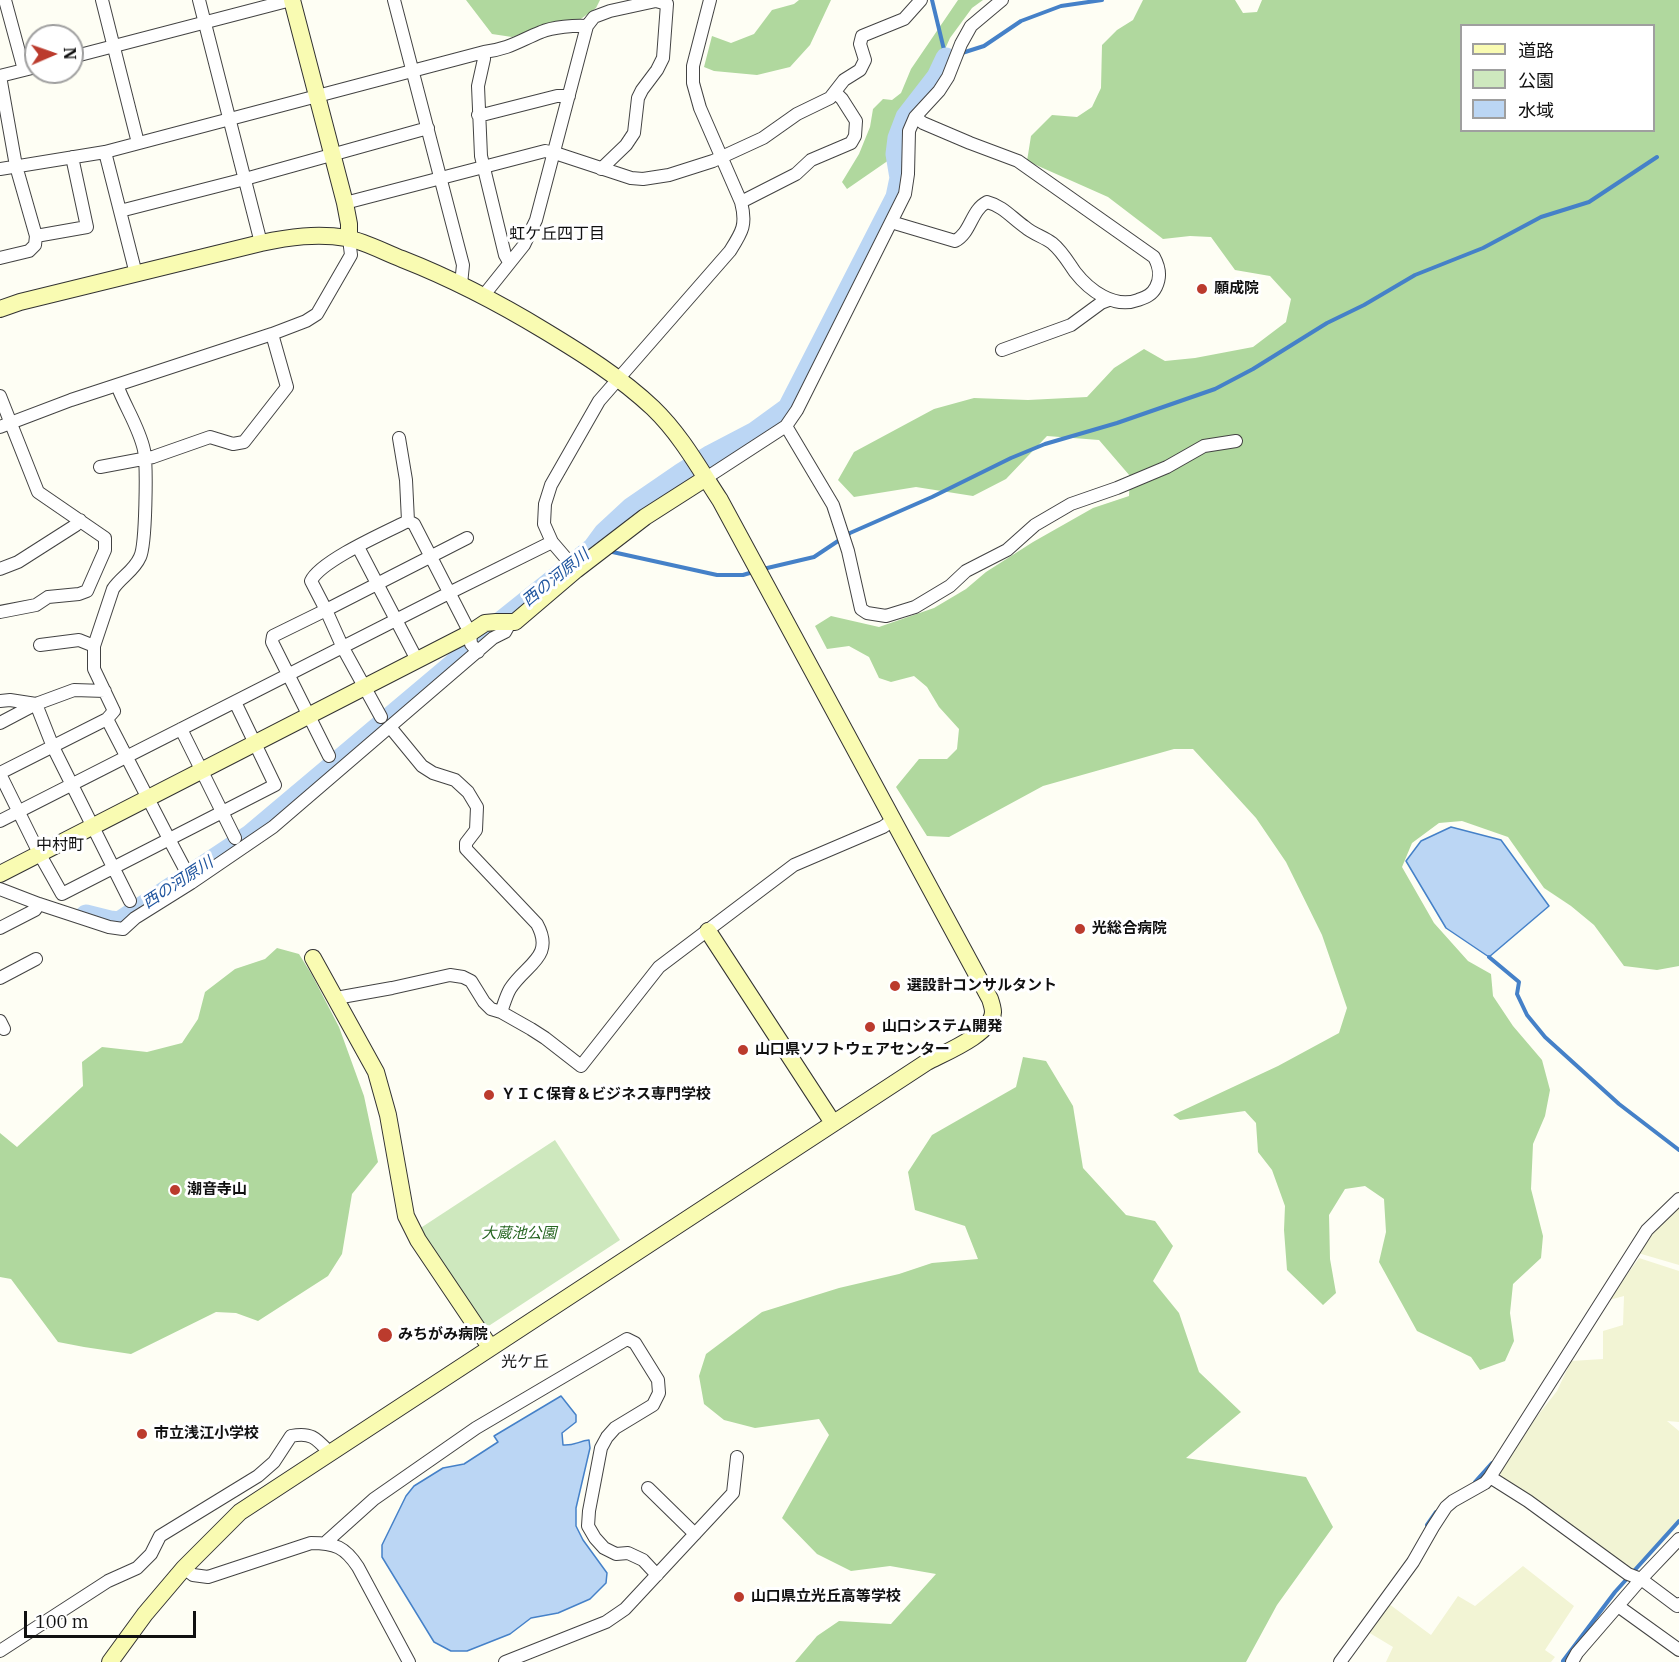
<!DOCTYPE html>
<html>
<head>
<meta charset="utf-8">
<style>
  body { margin:0 }
  #map { position:relative; width:1679px; height:1662px; overflow:hidden; background:#fefef4; font-family:"IBM Plex Serif","Noto Sans JP",serif }
  canvas { display:block }
  .legend { position:absolute; left:1460px; top:24px; width:195px; height:108px; box-sizing:border-box; background:#fff; border:2px solid #9f9f9f; margin:0; padding:8px 10px; list-style:none; font-size:18px; color:#101010 }
  .legend li { display:flex; align-items:center; gap:12px; height:30px }
  .legend b { width:30px; border:2px solid #9f9f9f }
  .north { position:absolute; left:24px; top:24px; width:60px; height:60px; box-sizing:border-box; background:#fff; border:2px solid #9f9f9f; border-radius:50%; rotate:88deg; font-size:16px; font-weight:700; line-height:24px; text-align:center; color:#101010 }
  .north::after { content:''; display:block; margin:auto; width:21px; height:27px; background:#bb3b2d; clip-path:polygon(50% 0,100% 100%,50% 72%,0 100%) }
  .scale { position:absolute; left:24px; top:1611px; width:172px; height:27px; box-sizing:border-box; border:3px solid #101010; border-top:0; padding-left:8px; font-size:18px; line-height:21px; white-space:nowrap; color:#101010; -webkit-text-stroke:4px #fff; paint-order:stroke }
</style>
</head>
<body>
<div id="map">
<canvas width="1679" height="1662"></canvas>
<ul class="legend">
<li><b style="height:8px;background:#f9fbb2"></b>道路</li>
<li><b style="height:16px;background:#cee8be"></b>公園</li>
<li><b style="height:16px;background:#bbd6f4"></b>水域</li>
</ul>
<div class="north">N</div>
<div class="scale">100 m</div>
</div>
<script>
const context = document.querySelector('canvas').getContext('2d');
context.lineJoin = 'round';
function fill(path, color) { context.fillStyle = color; context.fill(path, 'evenodd'); }
function stroke(path, color, width, dash) { context.strokeStyle = color; context.lineWidth = width; context.lineCap = dash ? 'butt' : 'round'; context.setLineDash(dash || []); context.stroke(path); }
function label(font, color, halo, rows, align = 'center') {
  context.font = font + ' "IBM Plex Serif","Noto Sans JP",serif'; context.lineWidth = 6; context.setLineDash([]); context.textBaseline = 'middle'; context.strokeStyle = halo; context.fillStyle = color; for (const [text, x, y, turn = 0] of rows) {
    context.save(); context.translate(x, y); context.rotate((+turn || 0) * Math.PI / 180); context.textAlign = isNaN(turn) ? turn : align; if (halo) context.strokeText(text, 0, 0); context.fillText(text, 0, 0); context.restore();
  }
}
fill(new Path2D(`
  M 1679,1205 L 1679,1265 L 1638,1253 L 1650,1232 Z
  M 1639,1258 L 1679,1271 L 1679,1422 L 1667,1421 L 1679,1431 L 1679,1524 L 1635,1572 L 1501,1478 L 1500,1473 L 1535,1419 L 1557,1391 L 1571,1361 L 1603,1359 L 1603,1331 L 1623,1325 L 1624,1296 L 1609,1300 Z
  M 1523,1566 L 1574,1606 L 1545,1650 L 1555,1657 L 1551,1662 L 1386,1662 L 1393,1647 L 1368,1632 L 1389,1604 L 1431,1635 L 1458,1596 L 1475,1606 Z`), '#f2f4d4');
fill(new Path2D(`
  M 555,1140 L 620,1240 L 484,1329 L 419,1229 Z`), '#cee8be');
fill(new Path2D(`
  M 466,0 L 600,0 L 596,8 L 578,21 L 543,27 L 512,37 L 492,34 Z
  M 799,0 L 831,0 L 810,45 L 790,67 L 757,75 L 714,71 L 704,67 L 712,36 L 731,43 L 754,34 L 772,10 L 794,4 Z
  M 958,0 L 983,0 L 972,8 L 950,38 L 929,85 L 905,115 L 889,160 L 847,189 L 842,182 L 859,154 L 870,127 L 873,109 L 883,99 L 892,100 L 901,93 L 911,69 Z
  M 1143,0 L 1235,0 L 1243,13 L 1257,12 L 1262,0 L 1679,0 L 1679,966 L 1657,970 L 1624,966 L 1594,925 L 1571,906 L 1544,888 L 1508,837 L 1462,821 L 1439,823 L 1412,843 L 1402,867 L 1434,923 L 1468,961 L 1491,974 L 1493,996 L 1513,1026 L 1542,1060 L 1550,1090 L 1545,1116 L 1533,1144 L 1531,1189 L 1543,1236 L 1541,1258 L 1513,1284 L 1510,1313 L 1514,1341 L 1505,1361 L 1480,1370 L 1471,1357 L 1417,1331 L 1379,1262 L 1386,1232 L 1384,1199 L 1365,1186 L 1345,1189 L 1329,1215 L 1330,1259 L 1336,1293 L 1323,1305 L 1287,1270 L 1284,1230 L 1285,1206 L 1272,1170 L 1258,1152 L 1256,1123 L 1245,1111 L 1180,1120 L 1173,1115 L 1278,1066 L 1339,1033 L 1347,1008 L 1322,935 L 1286,862 L 1256,818 L 1193,749 L 1174,749 L 1043,786 L 949,837 L 927,836 L 896,787 L 919,759 L 947,759 L 957,749 L 959,729 L 939,707 L 927,687 L 914,676 L 891,682 L 879,678 L 869,657 L 849,646 L 827,649 L 815,626 L 831,616 L 879,627 L 934,608 L 966,589 L 986,572 L 1033,542 L 1093,508 L 1129,496 L 1130,476 L 1099,440 L 1047,436 L 1006,479 L 973,496 L 916,487 L 854,497 L 838,480 L 854,452 L 934,409 L 974,398 L 1028,400 L 1087,397 L 1114,368 L 1144,349 L 1165,361 L 1195,358 L 1253,347 L 1286,322 L 1291,299 L 1270,276 L 1235,270 L 1211,237 L 1190,236 L 1163,239 L 1108,197 L 1027,161 L 1031,136 L 1052,115 L 1077,117 L 1092,107 L 1101,88 L 1102,45 L 1117,30 L 1133,20 ZM 1462,26 L 1654,26 L 1654,130 L 1462,130 Z
  M 277,948 L 299,954 L 312,975 L 339,1027 L 364,1096 L 378,1162 L 352,1194 L 342,1254 L 328,1276 L 258,1321 L 236,1313 L 216,1312 L 131,1354 L 84,1347 L 58,1342 L 11,1279 L 0,1277 L 0,1133 L 17,1147 L 83,1086 L 82,1062 L 102,1047 L 147,1052 L 182,1043 L 198,1019 L 205,992 L 235,969 L 265,959 Z
  M 1023,1057 L 1046,1061 L 1073,1106 L 1083,1168 L 1126,1215 L 1155,1221 L 1173,1246 L 1153,1281 L 1179,1313 L 1199,1372 L 1241,1412 L 1186,1458 L 1306,1477 L 1333,1527 L 1277,1605 L 1246,1662 L 795,1662 L 817,1636 L 839,1621 L 891,1624 L 936,1574 L 890,1566 L 851,1571 L 817,1554 L 782,1518 L 829,1435 L 819,1419 L 755,1428 L 724,1420 L 704,1404 L 699,1376 L 706,1354 L 762,1312 L 839,1288 L 899,1274 L 932,1263 L 978,1259 L 965,1226 L 915,1210 L 908,1172 L 932,1135 L 1016,1087 Z`), '#b0d89e');
const water = new Path2D(`
  M 1451,827 L 1501,840 L 1549,906 L 1489,957 L 1446,928 L 1406,861 L 1421,841 Z
  M 561,1396 L 576,1415 L 576,1422 L 562,1433 L 563,1445 C 574,1446 579,1441 589,1440 L 590,1448 L 576,1508 L 576,1526 L 583,1540 L 607,1573 L 606,1583 L 590,1599 L 558,1613 L 531,1618 L 510,1634 L 467,1651 L 451,1651 L 434,1642 L 382,1557 L 382,1545 L 406,1496 L 414,1486 L 443,1468 L 464,1464 L 498,1442 L 494,1436 Z`);
fill(water, '#bbd6f4');
stroke(water, '#4581c8', 1.5);
stroke(new Path2D(`
  M 932,0 L 946,58 L 954,55
  M 962,53 L 984,46 L 1021,21 L 1061,6 L 1102,0
  M 608,551 L 717,575 L 743,575 L 753,572
  M 763,569 L 814,557 L 850,533 L 932,497 L 1011,458 L 1045,444 L 1117,423 L 1215,389 L 1253,369 L 1327,323 L 1364,305 L 1415,275 L 1483,248 L 1541,217 L 1589,202 L 1657,157
  M 1489,957 L 1519,982 L 1517,994 L 1527,1015 L 1545,1037 L 1619,1104 L 1679,1150
  M 1475,1482 L 1492,1463
  M 1427,1525 L 1436,1512
  M 1563,1661 L 1615,1592 L 1679,1521`), '#4581c8', 4);
stroke(new Path2D(`
  M 86,915 L 110,921 L 119,922 L 250,835 L 465,654 L 488,632 L 593,548 L 604,533 L 631,508 L 682,473 L 711,455 L 755,432 L 788,408 L 896,197 L 900,178 L 896,154 L 898,138 L 906,117 L 937,77 L 946,58`), '#bbd6f4', 21);
const street = new Path2D(`
  M 5,0 L 24,70
  M 102,0 L 138,143
  M 199,0 L 261,243
  M 394,0 L 463,265 L 461,284
  M 484,52 C 509,49 519,41 541,32 C 552,27 576,25 587,26
  M 72,57 L 291,0
  M 0,76 L 36,67
  M 478,115 L 486,114 L 557,96 L 569,96
  M 105,152 L 136,274
  M 0,169 L 105,152 L 484,52 L 484,59 L 478,86 L 481,156 L 505,255 L 509,262
  M 741,202 L 796,174 L 811,160 L 851,143 L 855,136 L 856,121 L 842,99 L 836,93
  M 345,203 L 545,151 L 555,153 L 631,178 L 643,179 L 669,175 L 713,161 L 763,138 L 797,114 L 830,98 L 844,80 L 860,70 L 865,60 L 860,44 L 862,36 L 904,19 L 921,0
  M 120,211 L 245,179 L 428,128
  M 891,222 L 955,241 C 971,233 971,210 987,202 C 1003,206 1012,218 1025,227 C 1033,234 1044,237 1052,243 C 1062,251 1068,262 1075,272 C 1089,290 1114,309 1138,300 C 1146,297 1152,295 1156,287 C 1161,277 1160,268 1154,257 L 1018,161 L 970,143 L 923,123 L 915,117
  M 36,236 L 87,227 L 72,157
  M 0,258 L 29,251 L 35,245 L 36,236 L 16,166 L 0,76
  M 484,295 L 524,245 L 536,220 L 587,26 L 594,17 L 610,11 L 656,1 L 667,4 L 663,58 L 657,70 L 642,90 L 638,98 L 634,133 L 626,145 L 601,169
  M 1002,350 L 1071,325 L 1101,303 L 1109,300
  M 0,396 L 38,492 L 105,538 L 105,550 L 87,591 L 79,594 L 48,597 L 36,605 L 0,612
  M 786,426 L 833,505 L 848,551 L 861,609 L 867,613 L 886,616 L 915,607 L 950,586 L 966,571 L 1007,550 L 1035,525 L 1071,504 L 1117,488 L 1167,467 L 1204,446 L 1236,441
  M 0,427 L 71,400 L 272,334 L 306,321 L 317,314 L 347,262 L 351,255 L 349,239
  M 399,438 L 406,480 L 408,521 L 414,524 L 470,633 L 471,644 L 478,652
  M 100,467 L 153,457 L 210,437 L 233,444 L 244,442 L 287,387 L 272,334
  M 706,478 L 786,426 L 797,410 L 905,194 L 908,174 L 909,131 L 915,117 L 939,91 L 948,77 L 961,44 L 971,26 L 1002,0
  M 408,521 C 386,532 320,561 311,581 L 326,610 L 467,538
  M 358,547 L 417,660
  M 0,569 L 18,562 L 76,525 L 80,520
  M 576,570 L 552,542 L 544,524 L 545,504 L 551,485 L 599,401 L 730,251 C 742,232 747,225 741,202 L 700,108 L 693,83 L 693,66 L 710,0
  M 40,645 L 79,640 L 94,646
  M 0,701 L 10,700 L 36,704 L 74,690 L 105,691
  M 107,719 L 169,839 L 186,871
  M 0,723 L 36,704 L 53,747 L 130,901
  M 390,727 L 422,766 L 433,773 L 455,780 L 468,792 L 477,807 L 476,830 L 466,843 L 466,849 L 537,924 C 555,957 526,964 510,989 C 506,996 504,1004 501,1012
  M 181,729 L 235,838
  M 329,756 L 272,642 L 273,636 L 326,610 L 343,648 L 381,717
  M 0,773 L 107,719 L 114,711 L 94,669 L 94,646 L 113,589 C 121,577 134,571 140,557 C 146,545 147,465 144,450 C 139,427 125,407 117,385
  M 0,774 L 39,853 L 62,894 L 275,785 L 235,702
  M 0,821 L 449,593 L 552,542
  M 0,889 L 39,904 L 109,927 L 123,929 L 135,918 L 191,883 L 273,827 L 493,638 L 505,632 L 510,623
  M 0,928 L 35,910 L 39,904
  M 0,978 L 36,959
  M 336,998 L 392,988 L 450,975 L 463,977 L 471,981 L 484,1002 L 491,1009 L 501,1012 L 531,1029 L 545,1038 L 581,1066 L 659,967 L 794,865 L 883,827 L 893,820
  M 0,1021 L 4,1029
  M 1490,1477 L 1528,1501 L 1628,1574 L 1641,1579 L 1677,1606 L 1679,1604
  M 648,1488 L 695,1534
  M 325,1543 L 374,1499 L 476,1428 L 627,1339 L 635,1343 L 658,1380 L 659,1393 L 653,1405 L 615,1428 L 607,1437 L 601,1448 L 589,1511 L 588,1526 L 595,1538 L 604,1548 L 616,1554 L 628,1553 L 643,1560 L 657,1575
  M 184,1568 L 193,1575 L 208,1577 L 311,1543 C 335,1543 345,1547 358,1567 L 409,1662
  M 1618,1606 L 1679,1650
  M 0,1651 L 108,1581 L 137,1568 L 151,1554 L 160,1536 L 258,1476 L 274,1462 L 291,1436 C 311,1432 316,1438 329,1452
  M 505,1662 L 606,1622 L 625,1609 L 733,1493 L 737,1457
  M 1340,1662 L 1413,1562 L 1433,1527 L 1446,1507 L 1453,1501 L 1485,1483 L 1490,1477 L 1647,1230 L 1679,1199
  M 1572,1662 L 1577,1653 L 1641,1579 L 1679,1539`);
const secondary = new Path2D(`
  M 292,0 L 345,203 L 349,224 L 349,239
  M 0,309 L 20,302 L 261,243 C 289,237 317,233 347,238 C 366,242 384,252 402,259 C 453,279 499,303 545,331 C 583,354 620,377 653,408 C 681,435 699,468 720,500 L 990,999 C 991,1002 993,1009 993,1012 C 992,1034 944,1053 927,1062 L 240,1512 L 184,1568 L 145,1614 L 110,1662
  M 0,874 L 470,633 L 485,623 L 496,622 L 515,622 L 576,570 L 645,517 L 706,478
  M 708,931 L 833,1123
  M 313,958 L 376,1072 L 388,1115 L 406,1216 L 418,1240 L 490,1347`);
stroke(street, '#434343', 14);
stroke(secondary, '#323232', 18);
stroke(street, '#fff', 12);
stroke(secondary, '#f9fbb2', 16);
for (const [x, y, r, color] of [
  [1202,289,6,"#bb3b2d"],
  [1080,929,6,"#bb3b2d"],
  [895,986,6,"#bb3b2d"],
  [870,1027,6,"#bb3b2d"],
  [743,1050,6,"#bb3b2d"],
  [489,1095,6,"#bb3b2d"],
  [175,1190,6,"#bb3b2d"],
  [385,1335,8,"#bb3b2d"],
  [142,1434,6,"#bb3b2d"],
  [739,1597,6,"#bb3b2d"]
]) { const dot = new Path2D(); dot.arc(x, y, r, 0, 2 * Math.PI); context.fillStyle = color; context.fill(dot); stroke(dot, '#fff', 2); }
label('bold 15px', '#101010', '#fff', [
  ["願成院",1214,289],
  ["光総合病院",1092,929],
  ["選設計コンサルタント",907,986],
  ["山口システム開発",882,1027],
  ["山口県ソフトウェアセンター",755,1050],
  ["ＹＩＣ保育＆ビジネス専門学校",501,1095],
  ["潮音寺山",187,1190],
  ["みちがみ病院",398,1335],
  ["市立浅江小学校",154,1434],
  ["山口県立光丘高等学校",751,1597]
], 'left');
label('italic 15px', '#276622', '#fff', [
  ["大蔵池公園",519,1234]
]);
label('16px', '#101010', '#fff', [
  ["虹ケ丘四丁目",557,234],
  ["中村町",60,845],
  ["光ケ丘",525,1362]
]);
label('italic 16px', '#1e549e', '#fff', [
  ["西の河原川",556,578,-39],
  ["西の河原川",178,883,-33]
]);
</script>
</body>
</html>
